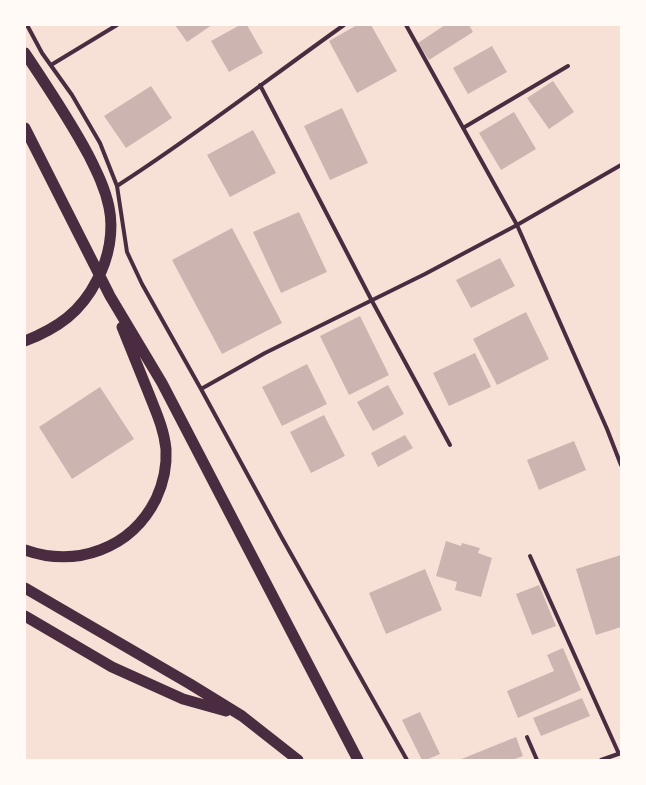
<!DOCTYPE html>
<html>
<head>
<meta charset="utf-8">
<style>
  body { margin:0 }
  #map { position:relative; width:646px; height:785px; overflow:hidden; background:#f7e1d7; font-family:Helvetica,sans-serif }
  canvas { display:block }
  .frame { position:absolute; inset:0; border:26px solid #fffaf5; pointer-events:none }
</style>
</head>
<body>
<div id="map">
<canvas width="646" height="785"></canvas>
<div class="frame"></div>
</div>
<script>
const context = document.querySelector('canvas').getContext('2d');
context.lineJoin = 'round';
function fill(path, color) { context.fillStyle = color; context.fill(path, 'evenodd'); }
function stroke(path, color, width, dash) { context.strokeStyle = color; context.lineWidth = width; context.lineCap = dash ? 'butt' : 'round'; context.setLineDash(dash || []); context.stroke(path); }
fill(new Path2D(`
  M 175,25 L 212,25 L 187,42 Z
  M 240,25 L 247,25 L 263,53 L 229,72 L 211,41 Z
  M 357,25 L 371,25 L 397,71 L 357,93 L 329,41 Z
  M 445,25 L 469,25 L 473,32 L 429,60 L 418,43 Z
  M 492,46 L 507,72 L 468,94 L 453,68 Z
  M 553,81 L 574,112 L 549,129 L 527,98 Z
  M 151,86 L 172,118 L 126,148 L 104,116 Z
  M 342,108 L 368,163 L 330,180 L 304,126 Z
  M 514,112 L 536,149 L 501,170 L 479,133 Z
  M 253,130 L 276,173 L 230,197 L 207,155 Z
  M 299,212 L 327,272 L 281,293 L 253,232 Z
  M 232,228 L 282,323 L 222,354 L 172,260 Z
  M 500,258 L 515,286 L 471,308 L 456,280 Z
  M 526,312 L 549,359 L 497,385 L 473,339 Z
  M 360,316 L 389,375 L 349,395 L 320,336 Z
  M 475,353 L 491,387 L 449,406 L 433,373 Z
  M 307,364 L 327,404 L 282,426 L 262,387 Z
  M 388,385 L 404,414 L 373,431 L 357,402 Z
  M 100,387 L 134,439 L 72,479 L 39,427 Z
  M 324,415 L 345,456 L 311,473 L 290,432 Z
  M 405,435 L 413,448 L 378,467 L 371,453 Z
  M 574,441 L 586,470 L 539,490 L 527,460 Z
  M 446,541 L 461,546 L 462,543 L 480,548 L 478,553 L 492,558 L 481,597 L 455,590 L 457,582 L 436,576 Z
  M 621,555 L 621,627 L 596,635 L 576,569 Z
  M 425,569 L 442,610 L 386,634 L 369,593 Z
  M 539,585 L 556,626 L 532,635 L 516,594 Z
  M 563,648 L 581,690 L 518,718 L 507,691 L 554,671 L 547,655 Z
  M 582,698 L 590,716 L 541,736 L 533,718 Z
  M 420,712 L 440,754 L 426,760 L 422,760 L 402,720 Z
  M 516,737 L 523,756 L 512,760 L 459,760 Z`), '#ccb4b1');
stroke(new Path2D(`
  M 27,25 L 42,53 L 72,95 L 100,143 L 117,186 L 127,252 L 142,284 L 201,389 L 282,538 L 407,760
  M 406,25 L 517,225 L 607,429 L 621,465
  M 51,65 L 117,25
  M 260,85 L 372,301 L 450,445
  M 463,128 L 568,66
  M 117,186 C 195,136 268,79 344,25
  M 201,389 L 265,353 L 425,274 L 517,225 L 621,165
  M 530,556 L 619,754
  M 527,737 L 537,760
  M 601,760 L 621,753`), '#4a2c40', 4);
stroke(new Path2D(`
  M 25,53 C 47,86 70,120 89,156 C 97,172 105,188 109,207 C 114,231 109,258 97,280 C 81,312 58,328 25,341
  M 25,128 L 110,296 L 162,383 L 358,760
  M 25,550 C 76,568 131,549 156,499 C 163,484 167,466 166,449 C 164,429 156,412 149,394 C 140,372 131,349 122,327
  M 25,588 L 190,684 L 242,716 L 298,760
  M 25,616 L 112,667 L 183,699 L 226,711`), '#4a2c40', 11);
</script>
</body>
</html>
